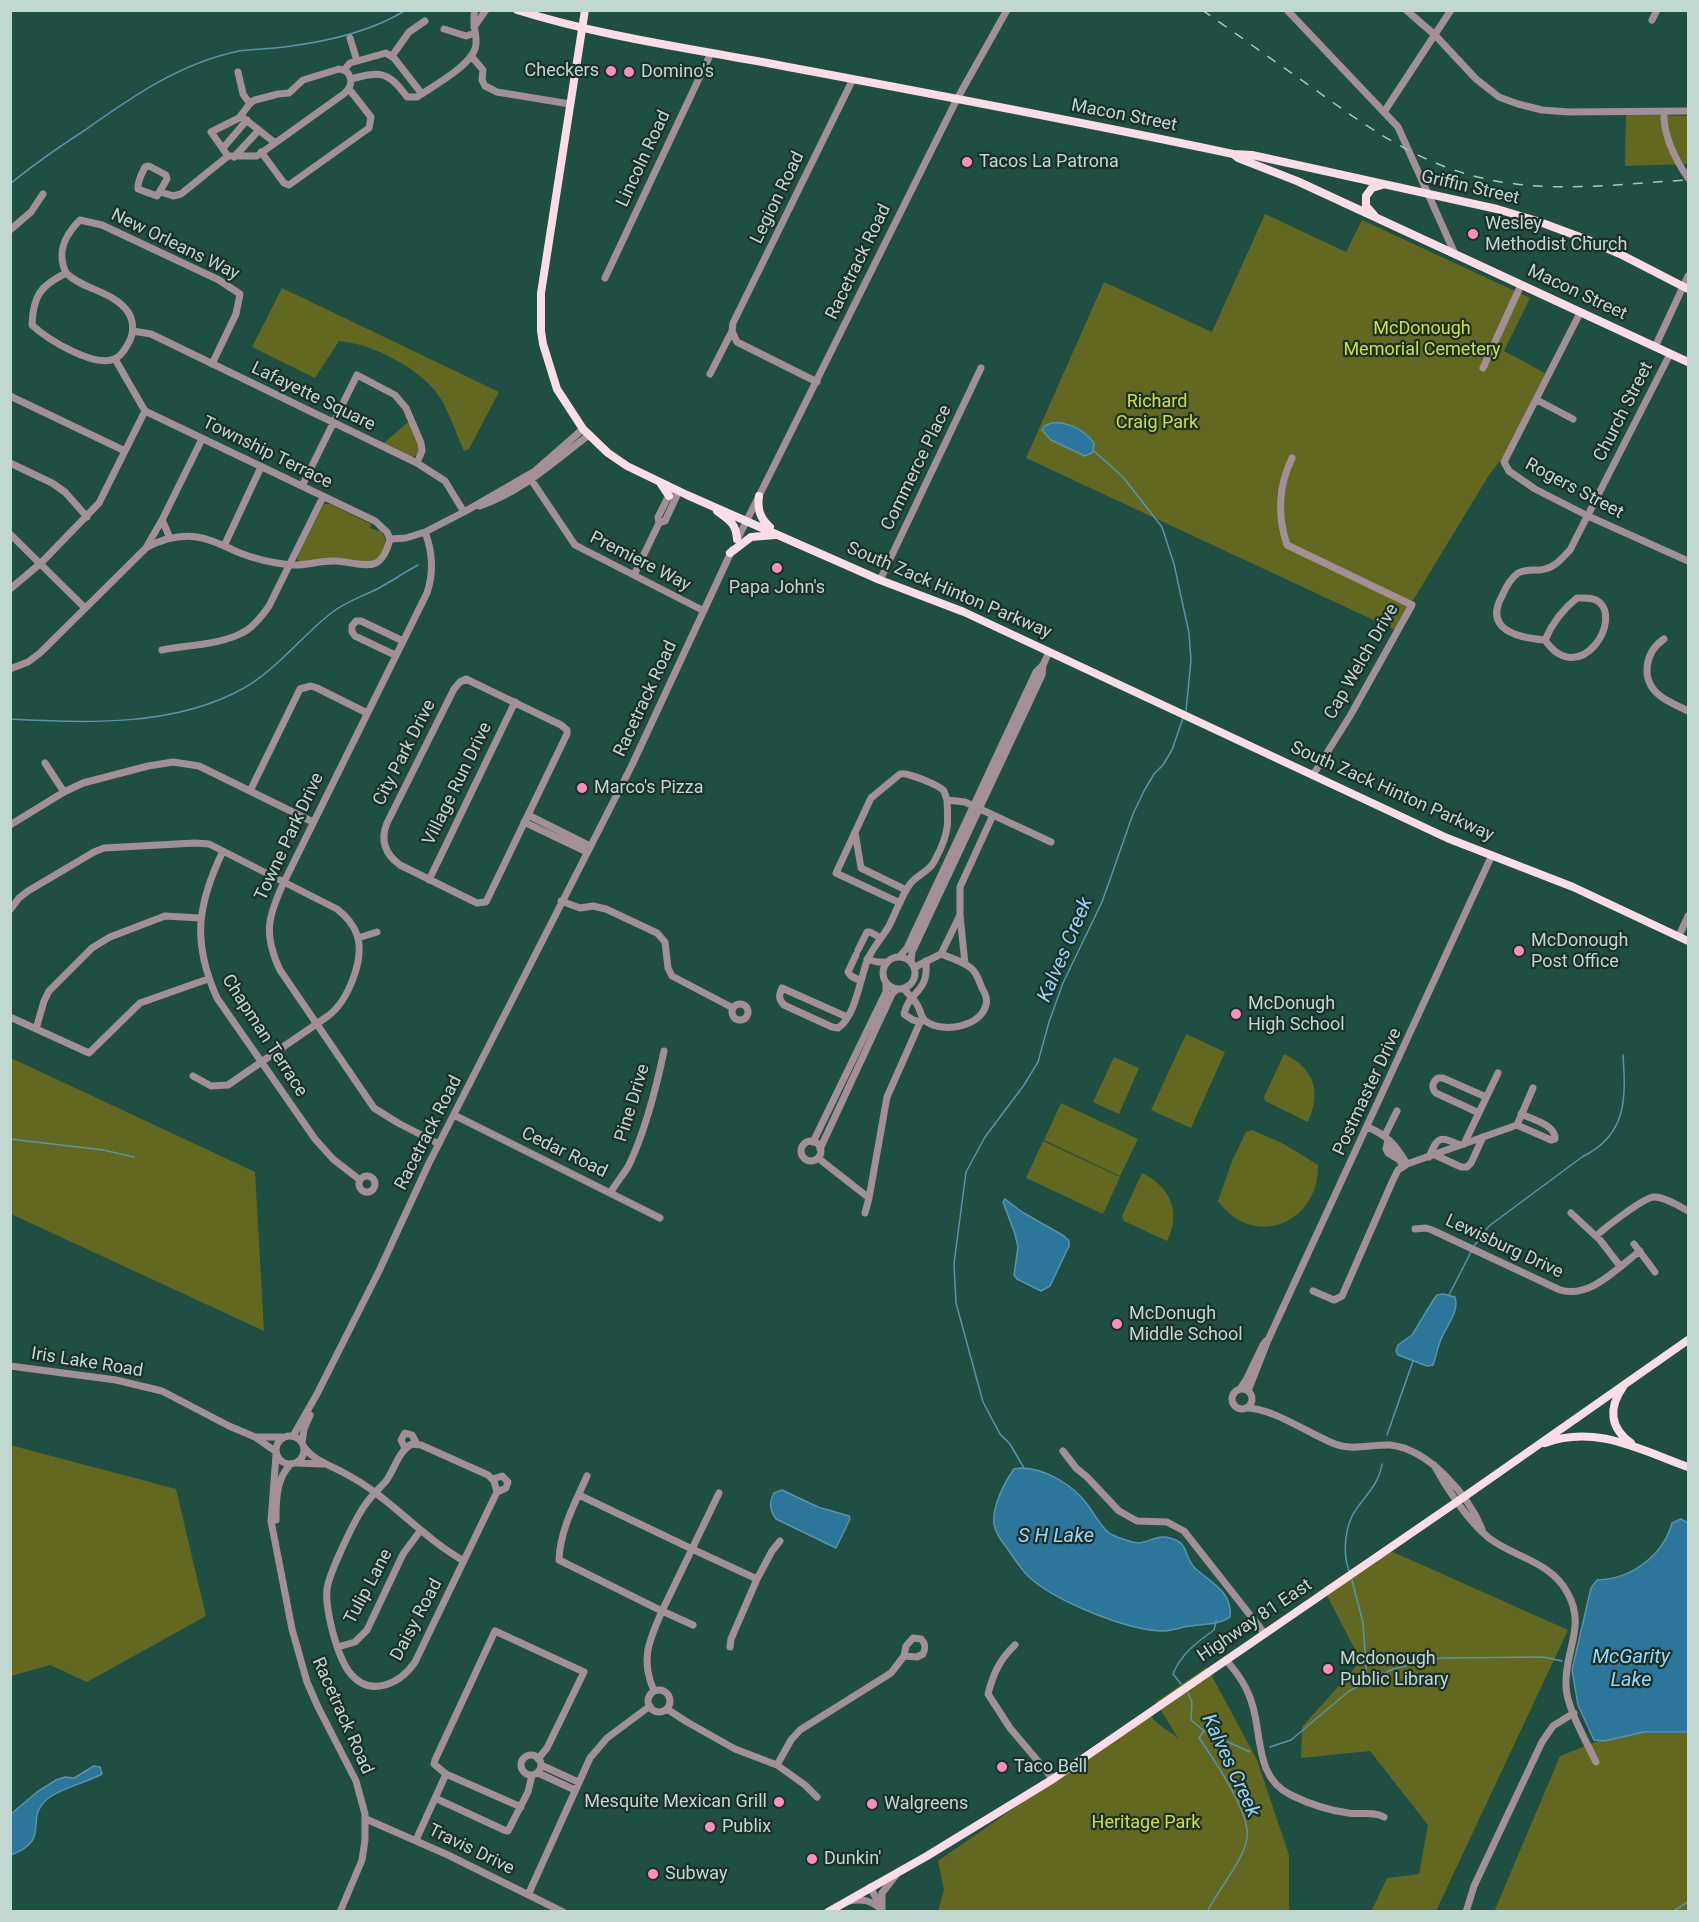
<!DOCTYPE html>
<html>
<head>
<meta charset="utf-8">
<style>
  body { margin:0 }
  #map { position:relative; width:1699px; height:1922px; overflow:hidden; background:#1f4e42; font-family:Roboto,sans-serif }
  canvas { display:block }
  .frame { position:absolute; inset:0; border:12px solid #c0d8d0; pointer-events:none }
</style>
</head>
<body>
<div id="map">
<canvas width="1699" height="1922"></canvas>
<div class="frame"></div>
</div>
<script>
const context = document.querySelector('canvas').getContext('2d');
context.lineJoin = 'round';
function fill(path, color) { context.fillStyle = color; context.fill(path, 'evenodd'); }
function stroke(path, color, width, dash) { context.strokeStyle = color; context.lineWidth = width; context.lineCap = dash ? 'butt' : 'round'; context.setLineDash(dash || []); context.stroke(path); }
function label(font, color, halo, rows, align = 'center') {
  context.font = font + ' Roboto,sans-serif'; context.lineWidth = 4.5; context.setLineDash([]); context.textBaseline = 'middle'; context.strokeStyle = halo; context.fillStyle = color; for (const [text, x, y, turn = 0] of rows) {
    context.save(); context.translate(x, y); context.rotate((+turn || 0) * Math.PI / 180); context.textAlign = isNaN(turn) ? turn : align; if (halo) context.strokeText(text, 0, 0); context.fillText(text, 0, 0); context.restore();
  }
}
fill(new Path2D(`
  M 1626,114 L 1688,116 L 1688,164 L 1625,166 Z
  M 1265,214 L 1346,252 L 1362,220 L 1530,298 L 1504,351 L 1545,373 L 1504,456 L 1489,475 L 1395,630 L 1026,458 L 1104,282 L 1212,332 Z
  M 282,288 L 499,392 L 469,449 L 464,451 C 457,435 446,404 436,392 C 415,366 372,344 339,341 L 315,378 L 252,347 Z
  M 409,421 L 419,443 L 418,454 L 412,458 L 383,444 Z
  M 324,504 L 330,504 L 371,524 L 370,528 L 378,531 L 379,529 C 391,542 385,551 374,562 L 300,562 L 297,559 L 298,555 Z
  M 1186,1034 L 1225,1052 L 1191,1128 L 1151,1110 Z
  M 1284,1054 C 1314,1068 1322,1091 1308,1122 L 1265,1101 L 1264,1097 Z
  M 1114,1057 L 1139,1068 L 1119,1114 L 1093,1102 Z
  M 11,1058 L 255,1172 L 264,1331 L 11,1214 Z
  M 1061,1103 L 1138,1139 L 1120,1176 L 1044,1140 Z
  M 1252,1130 L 1284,1144 L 1318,1165 C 1319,1224 1253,1250 1218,1201 L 1232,1161 L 1246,1132 Z
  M 1043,1141 L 1120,1177 L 1103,1214 L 1026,1178 Z
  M 1142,1173 C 1170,1186 1182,1213 1167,1241 L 1124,1221 L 1122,1216 Z
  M 10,1445 L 176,1489 L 206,1616 L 87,1682 L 50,1665 L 11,1676 Z
  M 1384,1548 L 1568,1630 L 1436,1911 L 1357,1911 L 1372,1910 L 1387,1878 L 1419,1874 L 1428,1825 L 1370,1751 L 1301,1758 L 1302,1727 L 1361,1661 L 1323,1588 Z
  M 1207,1667 L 1257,1760 L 1289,1855 L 1289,1911 L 938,1911 L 944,1890 L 938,1861 L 1149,1714 L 1157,1723 L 1178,1738 L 1156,1702 Z
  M 1618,1733 L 1688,1733 L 1688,1911 L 1494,1912 L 1560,1756 Z`), '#626820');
const water = new Path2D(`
  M 1051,423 C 1068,421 1084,430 1094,443 L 1093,452 L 1085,456 L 1051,440 L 1042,430 L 1045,426 Z
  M 1005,1199 L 1022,1212 L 1064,1236 L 1069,1241 L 1069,1246 L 1050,1286 L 1041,1291 L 1017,1279 L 1014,1275 L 1018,1247 L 1015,1234 L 1003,1202 Z
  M 1443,1294 L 1455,1297 C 1460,1313 1444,1328 1440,1342 C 1437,1349 1436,1357 1433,1365 L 1427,1366 L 1398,1355 L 1396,1351 L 1398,1345 L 1412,1335 L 1434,1299 L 1437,1295 Z
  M 1021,1468 C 1045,1468 1073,1485 1087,1504 C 1094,1513 1100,1526 1109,1533 C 1111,1535 1115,1535 1117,1537 C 1124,1539 1131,1543 1139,1543 C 1150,1542 1158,1534 1170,1538 C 1190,1543 1183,1556 1195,1568 C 1209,1582 1233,1591 1230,1617 C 1220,1625 1203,1624 1191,1626 C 1181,1627 1173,1631 1164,1631 C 1128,1631 1051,1600 1026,1574 C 1019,1566 1013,1557 1007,1548 C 1002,1542 995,1532 994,1524 C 992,1507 1004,1483 1014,1469 Z
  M 782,1490 L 818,1507 L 849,1516 L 850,1519 L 836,1548 L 776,1519 C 770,1511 769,1502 774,1493 Z
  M 1681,1519 L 1688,1523 L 1688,1732 L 1644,1732 L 1604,1741 L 1594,1740 L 1578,1705 L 1572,1670 L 1591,1588 L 1597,1580 C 1631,1579 1663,1556 1672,1523 Z
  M 94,1766 L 100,1767 L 102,1774 C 88,1782 56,1790 46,1800 C 24,1821 52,1839 11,1855 L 11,1814 L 37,1792 L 56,1780 L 65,1777 L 74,1778 Z`);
fill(water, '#2b769a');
stroke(water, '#5893aa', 1.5);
stroke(new Path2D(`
  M 10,184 C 34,164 59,147 85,130 C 132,97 180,63 239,51 C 254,49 269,49 284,47 C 325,42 371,32 406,10
  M 1094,451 L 1123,477 L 1162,527 L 1174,564 L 1189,633 L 1191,660 L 1186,711
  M 10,719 C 87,723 175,727 244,688 C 277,669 301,637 330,614 C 346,601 362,597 379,588 C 392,581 405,572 418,565
  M 10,1139 L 103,1150 L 134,1157
  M 1474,1246 L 1489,1226 L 1582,1157 C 1627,1135 1626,1099 1623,1055
  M 1449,1295 L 1472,1250
  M 1387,1435 L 1413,1361
  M 1024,1468 L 1010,1444 L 1000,1434 L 983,1402 L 956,1303 L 954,1264 L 966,1172 L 985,1137 L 1024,1085 L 1038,1062 L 1049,1022 L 1063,983 L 1102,902 L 1133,814 L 1144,791 L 1154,774 L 1163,765 L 1172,750 L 1183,718
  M 1349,1571 C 1342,1552 1345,1524 1357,1508 C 1368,1493 1379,1483 1382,1464
  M 1352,1580 L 1363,1623 L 1367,1682
  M 1181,1684 L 1173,1674 C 1181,1654 1197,1642 1214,1630 L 1216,1621
  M 1188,1693 L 1192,1702 L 1191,1720 L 1204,1731 L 1250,1752
  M 1204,1731 L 1199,1738 C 1213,1758 1251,1814 1247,1838 C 1244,1860 1217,1891 1207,1912
  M 1270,1747 L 1291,1740 L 1349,1691 L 1393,1669 L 1441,1658 L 1543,1657 L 1562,1661
  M 1672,1912 L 1688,1902`), '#5893aa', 1.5);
stroke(new Path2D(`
  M 1287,10 L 1398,127 L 1455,254
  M 1406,10 L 1435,35 L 1476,79 L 1499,97 L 1518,104 L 1542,110 L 1569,112 L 1688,111
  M 1652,20 L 1657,10
  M 474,27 L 486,10
  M 444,29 L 466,36 L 475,33
  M 350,38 L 357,61
  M 392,56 L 409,32 L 425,21
  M 472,57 L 483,70 L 482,80 L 485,86 L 497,92 L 570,104
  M 339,69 L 346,71 C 353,78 352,86 345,93 L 257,156 L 228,156 L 211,132 L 239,118 L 251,102 L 255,100 L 278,94 L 289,93 L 303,80 Z
  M 344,70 L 350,63 L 386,53 L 394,58 L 422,94
  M 238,72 L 243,94 L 250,104
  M 351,79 C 381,71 388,71 407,97 L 417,97 C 433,86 475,64 476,44 C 477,32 471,22 475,10
  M 1384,112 L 1451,10
  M 1664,112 C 1663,136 1675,159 1688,178
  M 241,116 L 274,142
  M 223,148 L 247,120
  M 261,152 L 284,183 L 289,185 L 369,128 L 371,117 L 349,89
  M 234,157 L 259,130
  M 149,166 L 166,175 L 167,179 L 157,196 L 138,189 C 137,182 142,173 145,167 Z
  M 161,192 L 173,196 L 181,194 L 228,156
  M 10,230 L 31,212 L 43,194
  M 66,273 C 56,252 65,235 80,220 L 102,225 L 219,280 L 240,294 L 236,314 L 212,364
  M 66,273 C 83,290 114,291 128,312 C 134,321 134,333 129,342 C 126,348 121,357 114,359 C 94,368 47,339 32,325 C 33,296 40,286 66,273 Z
  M 605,278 L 711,53
  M 1580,313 L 1504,462 L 1509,471 L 1535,489 L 1588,516 L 1688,561
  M 133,331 L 151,334 L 417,463 L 445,481 L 464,512
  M 732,331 L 737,342 L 817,382
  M 1655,347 L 1688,276
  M 115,359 L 145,411 L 375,521 L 387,532 L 390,539 L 406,538 L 425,532 L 464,512 L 535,471 L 583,429
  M 1483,368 L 1521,285
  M 710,374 L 732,331 L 733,323 L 853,79
  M 10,396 L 125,451
  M 1537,400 L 1573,419
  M 1292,458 C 1278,487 1277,515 1287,545 L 1412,605 L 1350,716 L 1313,775
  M 10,463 L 52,483 L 65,492 L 87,517
  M 528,475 L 575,545 L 704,611
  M 302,486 L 357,375 L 395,395 L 406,408 L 421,443 L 422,451 L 417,463
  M 480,506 C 523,491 553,462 589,435
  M 659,523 L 665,521 L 679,491
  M 425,532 C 433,553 434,572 427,593 L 284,882 C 268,916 263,934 280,970 L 374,1108 L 398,1123 L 439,1144
  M 10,534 L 85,608
  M 170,538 L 162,520 L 202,439
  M 737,540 L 957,99 L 1007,10
  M 147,546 L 162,520
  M 224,546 L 261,467
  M 634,575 L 659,523 L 658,517 L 670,493
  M 880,580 L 981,368
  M 10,589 L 41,563 L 99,503 L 145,411
  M 1577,598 C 1583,598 1590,597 1596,600 C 1626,616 1580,691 1545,640 C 1552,624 1563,609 1577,598 Z
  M 1664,639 C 1645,652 1640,679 1659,695 C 1667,702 1679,706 1688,711
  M 1545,640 C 1519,638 1483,630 1502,596 C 1505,589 1511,578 1518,573 C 1525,569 1532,570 1540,570 C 1554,569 1561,559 1570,550 L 1670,354
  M 162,650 C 187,645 219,645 242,633 C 253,628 262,616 269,606 L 323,497
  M 395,655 L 355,636 L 352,632 L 352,626 L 356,621 L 361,621 L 403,641
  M 10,669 L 28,662 L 40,653 L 147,547 C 163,539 179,534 197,537 C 212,539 226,547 240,553 C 255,559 274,563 290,565 C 306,566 321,560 336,561 C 364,563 381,576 390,539
  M 466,679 L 561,725 L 567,730 L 567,734 L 486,902 L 477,903 L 400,865 C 385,854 380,840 387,823 L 454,689 L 460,682 Z
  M 45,763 L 64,792
  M 250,791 L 300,689 L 311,686 L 317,688 L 367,713
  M 528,815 L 590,846
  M 993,815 L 1051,842
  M 524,822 L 587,852
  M 10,825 L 64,792 L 83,783 L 148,766 L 173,762 L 199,766 L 313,822
  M 855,832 L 861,868 L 906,890
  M 223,851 C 197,905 192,942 217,998 L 315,1139 L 333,1159 L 360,1180
  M 429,880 L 515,702
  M 561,901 L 580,908 L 593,906 L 606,909 L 657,933 L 665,942 L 668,968 L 672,976 L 733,1008
  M 900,903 L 836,873 L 871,798 L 900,774 C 907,772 939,785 944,791 C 944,792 947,799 947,800
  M 10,910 L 19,898 L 28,891 L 94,852 L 104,848 L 195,843 L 209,844 L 337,909 C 346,916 353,923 357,935 C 365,959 348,1001 328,1016 L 228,1085 L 211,1086 L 193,1076
  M 1679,936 L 1688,916
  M 358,938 L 377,932
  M 858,950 L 867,932 L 870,932 L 881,938
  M 941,954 L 960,915 L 965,964
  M 856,955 L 848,972 L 851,976 L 861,981
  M 900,956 L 907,948 L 1036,672 L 1043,665 L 1049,652
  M883 973a16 16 0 1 1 32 0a16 16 0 1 1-32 0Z
  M 867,959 L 877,962 L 887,962
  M 911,962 L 912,952 L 1042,675 L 1043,665
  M 904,988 C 907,994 912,997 916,1003 C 921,1009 920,1018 927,1022 C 944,1033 980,1027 986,1005 C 988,999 985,993 982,988 C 979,981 977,973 971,968 C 962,961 951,958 941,954 L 915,967
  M732 1012a8 8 0 1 1 16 0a8 8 0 1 1-16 0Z
  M 10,1017 L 89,1053 L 140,1003 L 208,979
  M 847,1017 L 782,988 C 779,995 778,999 784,1005 L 832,1027 L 838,1028 C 855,1017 860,980 867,961 C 872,948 882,938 889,926 C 896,912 901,897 910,884 C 916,876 925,873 931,866 C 935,862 937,855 940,850 C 949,830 948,821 947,800 L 965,802 L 993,815 L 960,887 L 960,915
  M 921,1022 L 913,1020 L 904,1014 C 909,990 929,994 926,961
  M 36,1029 L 44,1001 L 49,991 L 92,948 L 110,937 L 165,916 L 200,918
  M 1479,1113 L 1436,1093 C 1431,1088 1432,1082 1438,1078 L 1443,1078 L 1486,1097
  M 454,1115 L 660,1218
  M 1517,1125 L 1551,1140 L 1555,1139 C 1556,1125 1532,1119 1521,1114
  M 1368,1127 C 1389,1137 1395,1144 1407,1164
  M 1385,1135 L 1397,1111
  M 1388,1140 L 1386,1149 L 1388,1153 L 1398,1159
  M801 1151a10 10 0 1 1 20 0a10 10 0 1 1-20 0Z
  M 813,1142 L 886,992 L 886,983
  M 1389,1142 L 1403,1166
  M 1464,1144 L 1498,1073
  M 820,1149 L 892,994 L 897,989
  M 1435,1155 L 1461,1167 L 1467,1167 L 1471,1163 L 1483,1137
  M 1429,1157 C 1438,1136 1439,1136 1460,1145
  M 818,1158 L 869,1198 L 887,1097 L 922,1018
  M359 1184a8 8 0 1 1 16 0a8 8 0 1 1-16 0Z
  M 611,1192 C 616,1183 624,1174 629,1165 C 646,1129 656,1089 664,1051
  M 865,1213 L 869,1198
  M 1571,1213 L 1600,1240 L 1620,1266
  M 1415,1229 L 1426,1228 L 1432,1230 L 1560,1290 C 1590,1299 1617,1268 1640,1251
  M 1596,1236 C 1605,1228 1644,1197 1654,1197 C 1665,1197 1679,1206 1688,1211
  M 1634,1244 L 1655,1272
  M 1313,1291 L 1334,1300 L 1342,1296 L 1393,1180 L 1398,1170 L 1407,1164 L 1517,1125 L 1533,1088
  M 10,1366 L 116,1380 L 162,1391 L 229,1426 L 255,1437 L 275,1451
  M1232 1399a10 10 0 1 1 20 0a10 10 0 1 1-20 0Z
  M 1240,1389 L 1246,1380 L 1263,1345 L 1266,1341
  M 1248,1391 L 1268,1340 L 1492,855
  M 1246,1408 C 1271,1407 1311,1435 1335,1444 C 1353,1451 1372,1444 1390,1445 C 1429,1449 1468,1495 1482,1529
  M276 1450a14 14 0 1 1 28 0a14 14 0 1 1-28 0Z
  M 293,1436 L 317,1394 L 379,1271 L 429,1163 L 632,765 L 732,550
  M 258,1437 L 282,1437
  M 302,1443 L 304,1429 L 310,1415
  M 412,1444 L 421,1445 L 488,1475 L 494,1481 L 497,1492 L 415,1662 C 400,1684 370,1698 350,1673 C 337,1657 325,1609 327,1589 C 329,1573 355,1519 365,1505 C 371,1496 379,1489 386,1481 C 395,1469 398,1451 412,1444 Z
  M 304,1447 C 315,1462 331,1465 346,1474 C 390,1497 420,1536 464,1561
  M 405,1448 L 401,1440 L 405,1433 L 412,1435 L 417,1444
  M 1063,1451 L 1076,1468 L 1087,1477 L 1119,1511 L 1137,1521 L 1167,1522 L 1184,1531 L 1265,1634
  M 276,1455 L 271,1521 L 292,1629 L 307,1682 L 318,1707 L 356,1781 L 365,1814 L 365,1840 L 362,1860 L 340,1912
  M 297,1463 L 322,1464
  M 1434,1465 C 1447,1489 1468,1521 1489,1538 C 1515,1558 1550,1561 1567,1592 C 1587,1626 1564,1651 1566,1686 C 1566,1706 1587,1743 1596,1762
  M 493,1479 L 502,1476 L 508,1482 L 506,1488 L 497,1492
  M 719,1493 L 692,1549 L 757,1579 L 731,1639 L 730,1647
  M 579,1495 L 692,1549 L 662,1611 L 559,1560 C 560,1530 575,1503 587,1476
  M 276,1520 C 276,1501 276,1478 291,1464
  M 757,1579 L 772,1551 L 780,1541
  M 1015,1645 C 1000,1659 993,1674 988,1694 L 1010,1728 L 1053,1779
  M 338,1647 L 355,1642 L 367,1630 L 403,1554 L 420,1531
  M 1226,1660 C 1239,1675 1248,1688 1253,1707 C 1262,1739 1256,1778 1291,1795 C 1309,1804 1328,1810 1348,1813 C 1360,1815 1373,1811 1384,1817
  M648 1701a11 11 0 1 1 22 0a11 11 0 1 1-22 0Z
  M 654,1691 C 640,1659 649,1641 662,1611 L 693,1625
  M 667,1709 L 687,1722 L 735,1749 L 777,1765 L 805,1785 L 817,1797
  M521 1765a10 10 0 1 1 20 0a10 10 0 1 1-20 0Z
  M 541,1765 L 578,1782
  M 777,1765 L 791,1740 L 800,1730 L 891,1673 L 904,1656 L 917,1657 L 923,1654 C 926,1648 926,1644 921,1639 L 913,1638 L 906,1646 L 904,1656
  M 538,1773 L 575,1790
  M 435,1798 L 504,1830 L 508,1831 L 528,1792 L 532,1775
  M 521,1807 L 446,1774 L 434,1764 L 435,1760 L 495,1631 L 584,1672 L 547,1748 L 538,1759
  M 366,1819 L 448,1855 L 563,1912
  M 416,1840 L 446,1774
  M 870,1887 L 881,1907
  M 528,1895 L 590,1758 L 607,1738 L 650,1706
  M 849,1901 C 863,1898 872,1901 882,1910
  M 882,1910 L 882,1893 L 896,1875
  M 1466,1912 L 1474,1886 L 1542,1742 L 1553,1726 L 1574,1713`), '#a39097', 7);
stroke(new Path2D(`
  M 517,10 C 603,37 695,49 783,66 C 933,94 1083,122 1233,154 L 1238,158 L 1297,181 L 1688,362
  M 585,10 L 541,293 L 541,331 L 543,344 L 557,389 L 583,429 L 608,453 L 627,466 L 687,495 L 880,580 L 964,612 L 1447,838 L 1573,887 L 1688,941
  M 1233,154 L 1252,155 L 1497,209 L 1537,221 L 1588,240 L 1620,254 L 1688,289
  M 1374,215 L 1366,206 L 1366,196 L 1372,188 L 1382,185
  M 661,484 L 669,496
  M 759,496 C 757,509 760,519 770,527
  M 717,511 C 729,520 736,523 737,539
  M 730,553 L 751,537 L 775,535
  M 1623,1387 C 1608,1408 1610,1428 1631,1443
  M 1545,1443 C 1595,1424 1641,1450 1688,1467
  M 828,1912 L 927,1856 L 1053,1779 L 1461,1499 L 1688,1340`), '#fbdce7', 8);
stroke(new Path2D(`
  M 1202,10 C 1238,35 1274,61 1310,86 C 1377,134 1432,174 1516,184 C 1573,191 1632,183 1688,180`), '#abc6be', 1.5, [10, 10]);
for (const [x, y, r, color] of [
  [611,71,6,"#fd8ebf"],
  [629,72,6,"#fd8ebf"],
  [967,162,6,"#fd8ebf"],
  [1473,234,6,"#fd8ebf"],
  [777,568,6,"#fd8ebf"],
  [582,788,6,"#fd8ebf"],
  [1519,951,6,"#fd8ebf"],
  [1236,1014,6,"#fd8ebf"],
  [1117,1324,6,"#fd8ebf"],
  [1328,1669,6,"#fd8ebf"],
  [1002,1767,6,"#fd8ebf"],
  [779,1802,6,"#fd8ebf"],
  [872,1804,6,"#fd8ebf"],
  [710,1827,6,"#fd8ebf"],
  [812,1859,6,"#fd8ebf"],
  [653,1874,6,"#fd8ebf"]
]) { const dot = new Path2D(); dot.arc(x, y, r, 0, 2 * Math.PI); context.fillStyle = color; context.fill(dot); stroke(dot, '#1c302a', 2); }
label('18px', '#c0d8d0', '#1c302a', [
  ["Checkers",599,71,"right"],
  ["Domino's",641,72],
  ["Tacos La Patrona",979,162],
  ["Wesley",1485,224],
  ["Methodist Church",1485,245],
  ["Papa John's",777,588,"center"],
  ["Marco's Pizza",594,788],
  ["McDonough",1531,941],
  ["Post Office",1531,962],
  ["McDonugh",1248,1004],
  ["High School",1248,1025],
  ["McDonugh",1129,1314],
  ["Middle School",1129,1335],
  ["Mcdonough",1340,1659],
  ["Public Library",1340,1680],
  ["Taco Bell",1014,1767],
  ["Mesquite Mexican Grill",767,1802,"right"],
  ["Walgreens",884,1804],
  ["Publix",722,1827],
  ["Dunkin'",824,1859],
  ["Subway",665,1874]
], 'left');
label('18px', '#c0d8d0', '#1c302a', [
  ["Macon Street",1124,116,11],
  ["Lincoln Road",644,159,-65],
  ["Griffin Street",1470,188,13],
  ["Legion Road",778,198,-64],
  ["New Orleans Way",175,245,26],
  ["Racetrack Road",859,262,-64],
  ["Macon Street",1577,293,25],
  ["Lafayette Square",313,397,26],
  ["Church Street",1624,412,-63],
  ["Township Terrace",267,453,26],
  ["Commerce Place",917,468,-64],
  ["Rogers Street",1574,489,28],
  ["Premiere Way",640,562,27],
  ["South Zack Hinton Parkway",949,591,23],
  ["Cap Welch Drive",1362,662,-60],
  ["Racetrack Road",646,699,-65],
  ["City Park Drive",405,753,-63],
  ["Village Run Drive",458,784,-64],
  ["South Zack Hinton Parkway",1392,792,24],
  ["Towne Park Drive",290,837,-65],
  ["Chapman Terrace",264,1036,57],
  ["Postmaster Drive",1368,1092,-65],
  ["Pine Drive",633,1103,-73],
  ["Racetrack Road",429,1133,-63],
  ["Cedar Road",564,1153,26],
  ["Lewisburg Drive",1504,1247,25],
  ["Iris Lake Road",87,1363,9],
  ["Tulip Lane",369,1587,-62],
  ["Daisy Road",417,1620,-62],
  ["Highway 81 East",1255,1621,-34],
  ["Racetrack Road",342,1716,66],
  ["Travis Drive",471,1850,26]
]);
label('18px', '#d5e02e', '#1c302a', [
  ["McDonough",1422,329],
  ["Memorial Cemetery",1422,350],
  ["Richard",1157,402],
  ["Craig Park",1157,423],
  ["Heritage Park",1146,1823]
]);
label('italic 20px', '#9cd5f5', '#1c302a', [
  ["Kalves Creek",1066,950,-67],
  ["S H Lake",1056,1537],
  ["McGarity",1631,1658],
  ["Lake",1631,1681],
  ["Kalves Creek",1230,1766,65]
]);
</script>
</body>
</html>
